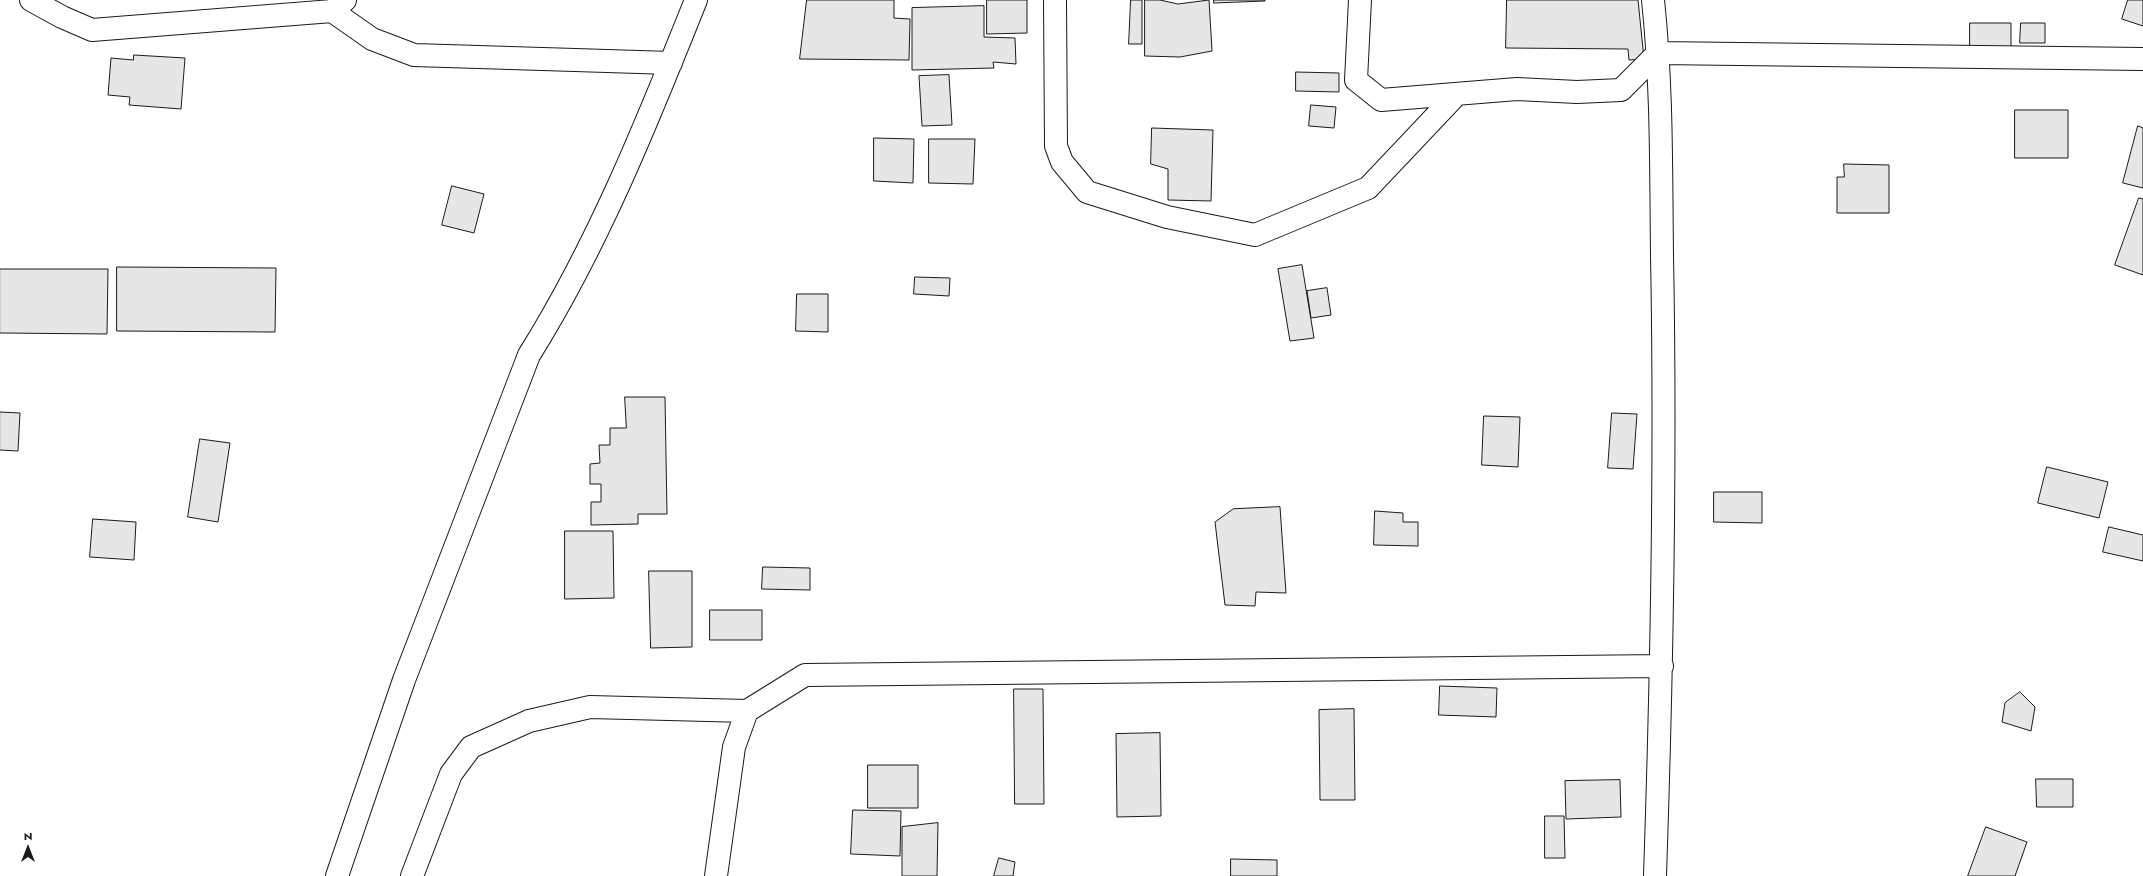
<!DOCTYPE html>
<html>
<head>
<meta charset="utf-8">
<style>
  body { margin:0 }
  #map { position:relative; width:2143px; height:876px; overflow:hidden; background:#fff; font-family:Jost,sans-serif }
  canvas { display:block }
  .north { position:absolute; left:8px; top:828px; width:40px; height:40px; -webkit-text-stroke:3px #fff; paint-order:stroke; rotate:0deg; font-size:11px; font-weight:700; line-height:16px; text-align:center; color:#1a1a1a }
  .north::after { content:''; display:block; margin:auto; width:14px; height:18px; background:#1a1a1a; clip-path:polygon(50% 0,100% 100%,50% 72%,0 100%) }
</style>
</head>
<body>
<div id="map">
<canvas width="2143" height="876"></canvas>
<div class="north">N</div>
</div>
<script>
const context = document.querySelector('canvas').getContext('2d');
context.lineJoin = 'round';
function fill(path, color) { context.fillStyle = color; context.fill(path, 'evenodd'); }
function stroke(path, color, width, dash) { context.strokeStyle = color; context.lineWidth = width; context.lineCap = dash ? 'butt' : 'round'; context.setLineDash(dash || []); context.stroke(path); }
const building = new Path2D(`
  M 807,0 L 894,0 L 894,18 L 910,19 L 909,60 L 800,59 Z
  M 987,0 L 1027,0 L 1027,33 L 987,34 Z
  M 1131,0 L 1142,0 L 1142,44 L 1129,44 Z
  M 1145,0 L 1160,0 L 1178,4 L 1209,0 L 1212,51 L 1180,57 L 1145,56 Z
  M 1214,0 L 1265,0 L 1265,1 L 1214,3 Z
  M 1507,0 L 1638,0 L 1644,59 L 1629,60 L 1628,49 L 1506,48 Z
  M 2128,0 L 2143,0 L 2143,26 L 2122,19 Z
  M 984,6 L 984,37 L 1015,38 L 1016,64 L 993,62 L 994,68 L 912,70 L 912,8 Z
  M 1970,23 L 2011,23 L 2011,47 L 1970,47 Z
  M 2021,23 L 2045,23 L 2045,43 L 2020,43 Z
  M 134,55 L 185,58 L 181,109 L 129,105 L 130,97 L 108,95 L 111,58 L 133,60 Z
  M 1296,72 L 1339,73 L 1339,92 L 1296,91 Z
  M 949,75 L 952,125 L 922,126 L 919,76 Z
  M 1311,105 L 1336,107 L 1334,128 L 1309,126 Z
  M 2015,110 L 2068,110 L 2068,158 L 2015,158 Z
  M 2138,126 L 2143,128 L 2143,188 L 2123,183 Z
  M 1152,128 L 1213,130 L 1211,201 L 1168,200 L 1168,169 L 1151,164 Z
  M 874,138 L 914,139 L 913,183 L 874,181 Z
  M 929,139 L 975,139 L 973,184 L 929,183 Z
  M 1844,164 L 1889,165 L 1889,213 L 1837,213 L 1837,177 L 1844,177 Z
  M 452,186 L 484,194 L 474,233 L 442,225 Z
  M 2139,198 L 2143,199 L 2143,275 L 2115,265 Z
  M 1302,265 L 1314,338 L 1290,341 L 1278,269 Z
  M 117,267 L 276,268 L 275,332 L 117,331 Z
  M 0,269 L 108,269 L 107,334 L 0,333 Z
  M 915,277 L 950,278 L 949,296 L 914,294 Z
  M 1327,288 L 1331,315 L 1311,318 L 1307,291 Z
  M 797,294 L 828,294 L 828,332 L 796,331 Z
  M 625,397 L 665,397 L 667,514 L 638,514 L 638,524 L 591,525 L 591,502 L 601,502 L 601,484 L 590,484 L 590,464 L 600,463 L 599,445 L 610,445 L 610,428 L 626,428 Z
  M 0,412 L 20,413 L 18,451 L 0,450 Z
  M 1612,413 L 1637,414 L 1633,469 L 1608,468 Z
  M 1484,416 L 1520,417 L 1518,467 L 1482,465 Z
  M 200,439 L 230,443 L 218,522 L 188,517 Z
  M 2047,467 L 2108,482 L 2099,518 L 2038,503 Z
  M 1714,492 L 1762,492 L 1762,523 L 1714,522 Z
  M 1280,507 L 1286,593 L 1256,592 L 1255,606 L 1225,605 L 1215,522 L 1233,509 Z
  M 1375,511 L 1403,513 L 1403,522 L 1418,522 L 1418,546 L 1374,545 Z
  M 93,519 L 136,522 L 134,560 L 90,557 Z
  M 2109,527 L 2143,535 L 2143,561 L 2103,552 Z
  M 565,531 L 613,531 L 614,598 L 565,599 Z
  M 763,567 L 810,568 L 810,590 L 762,589 Z
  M 649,571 L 692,571 L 692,647 L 651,648 Z
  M 710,610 L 762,610 L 762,640 L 710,640 Z
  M 1440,686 L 1497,688 L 1496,717 L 1439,715 Z
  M 1014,689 L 1043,689 L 1044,804 L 1015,804 Z
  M 2020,692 L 2035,707 L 2031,731 L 2002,722 L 2005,703 Z
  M 1354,709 L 1355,800 L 1320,800 L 1319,710 Z
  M 1160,733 L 1161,816 L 1117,817 L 1116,734 Z
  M 868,765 L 918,765 L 918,808 L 868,808 Z
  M 2036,779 L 2073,779 L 2073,807 L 2037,807 Z
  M 1620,780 L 1621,817 L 1566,819 L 1565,781 Z
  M 853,810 L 901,811 L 900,856 L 851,854 Z
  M 1545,816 L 1564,816 L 1565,858 L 1545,858 Z
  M 938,823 L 937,876 L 902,876 L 902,827 Z
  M 1986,827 L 2027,842 L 2015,876 L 1968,876 Z
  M 999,858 L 1015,862 L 1013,876 L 994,876 Z
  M 1231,859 L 1277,860 L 1277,876 L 1231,876 Z`);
fill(building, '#e6e6e6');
stroke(building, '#1a1a1a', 1);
const minor = new Path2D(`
  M 31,0 L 62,17 L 92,30 L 332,11 L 345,0
  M 1055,0 L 1056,146 L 1062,162 L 1087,192 L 1167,217 L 1255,235 L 1368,188 L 1456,95
  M 1360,0 L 1356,80 L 1381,100 L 1517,89 L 1577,92 L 1621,90 L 1658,53 L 2143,59
  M 1653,0 C 1662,85 1661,170 1662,255 C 1666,462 1662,669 1655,876
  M 332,11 L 372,39 L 414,55 L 671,63
  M 337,876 L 404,680 L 529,355 C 598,245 648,120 696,0
  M 412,876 L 451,774 L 471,747 L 529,721 L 590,707 L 747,711
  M 716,876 L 734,747 L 747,711 L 805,675 L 1662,666`);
stroke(minor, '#1a1a1a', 24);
stroke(minor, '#fff', 22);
</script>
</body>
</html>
